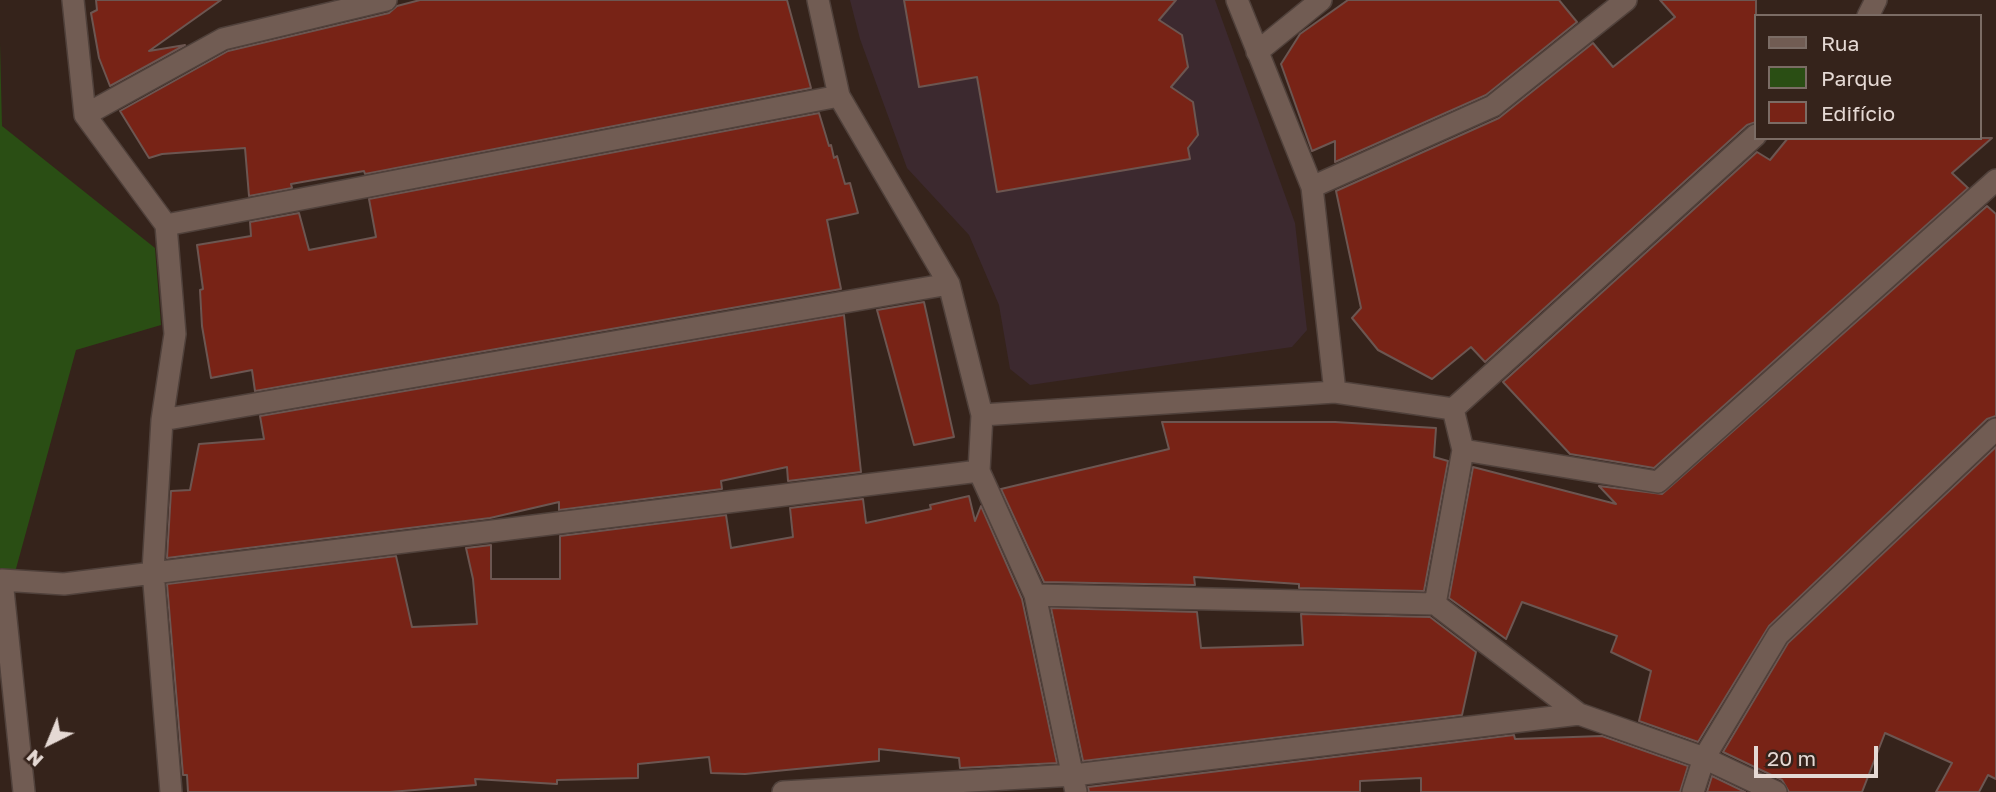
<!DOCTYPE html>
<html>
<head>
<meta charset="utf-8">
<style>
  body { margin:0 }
  #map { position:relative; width:1996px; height:792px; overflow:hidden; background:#35231b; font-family:"Golos Text",sans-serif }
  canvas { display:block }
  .legend { position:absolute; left:1754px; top:14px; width:228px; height:126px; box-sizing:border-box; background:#35231b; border:2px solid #7b6c65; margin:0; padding:9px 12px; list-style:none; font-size:21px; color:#e5d9d4 }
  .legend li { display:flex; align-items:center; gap:14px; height:35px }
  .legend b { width:35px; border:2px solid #7b6c65 }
  .north { position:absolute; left:14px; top:708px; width:70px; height:70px; -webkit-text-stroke:5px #35231b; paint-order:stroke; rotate:223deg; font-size:19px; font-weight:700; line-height:28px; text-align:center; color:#e5d9d4 }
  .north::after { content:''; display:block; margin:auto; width:24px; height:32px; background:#e5d9d4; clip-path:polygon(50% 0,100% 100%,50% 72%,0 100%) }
  .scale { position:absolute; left:1754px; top:746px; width:124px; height:32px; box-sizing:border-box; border:4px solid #e5d9d4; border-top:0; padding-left:9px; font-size:21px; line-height:24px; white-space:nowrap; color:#e5d9d4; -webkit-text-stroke:5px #35231b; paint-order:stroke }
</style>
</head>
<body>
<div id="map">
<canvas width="1996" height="792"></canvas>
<ul class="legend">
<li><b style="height:9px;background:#715c53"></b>Rua</li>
<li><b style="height:19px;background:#2a4e14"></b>Parque</li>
<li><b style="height:19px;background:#782316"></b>Edifício</li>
</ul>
<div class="north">N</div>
<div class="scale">20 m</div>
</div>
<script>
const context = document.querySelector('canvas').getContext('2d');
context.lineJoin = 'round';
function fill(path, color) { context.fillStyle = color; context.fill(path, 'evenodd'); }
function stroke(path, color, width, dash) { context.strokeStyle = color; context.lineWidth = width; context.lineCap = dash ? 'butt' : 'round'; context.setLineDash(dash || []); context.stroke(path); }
fill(new Path2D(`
  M 850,0 L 1215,0 L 1295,223 L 1307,330 L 1292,347 L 1030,385 L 1010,369 L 999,305 L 969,235 L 907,168 L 860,39 Z`), '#3c292f');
fill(new Path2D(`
  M 0,43 L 2,126 L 155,248 L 161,325 L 76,350 L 0,627 Z`), '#2a4e14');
const building = new Path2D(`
  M 96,0 L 221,0 L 149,51 L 185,45 L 110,86 L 99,58 L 91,13 L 97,10 Z
  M 420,0 L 787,0 L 811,88 L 365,174 L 364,171 L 291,184 L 292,188 L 249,196 L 245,148 L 162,154 L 149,158 L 120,111 L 228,51 L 389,13 L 397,6 Z
  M 904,0 L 1176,0 L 1159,20 L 1182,35 L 1188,67 L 1171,87 L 1193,102 L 1198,135 L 1188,148 L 1190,159 L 997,192 L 977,77 L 919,87 Z
  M 1348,0 L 1559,0 L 1577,22 L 1486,95 L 1335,162 L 1335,141 L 1312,151 L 1281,64 L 1300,34 Z
  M 1660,0 L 1756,0 L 1756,122 L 1747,125 L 1485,362 L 1471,347 L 1432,379 L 1378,350 L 1352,318 L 1361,308 L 1336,191 L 1499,118 L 1593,43 L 1613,67 L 1675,17 Z
  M 819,113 L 829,146 L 831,145 L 834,158 L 837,156 L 845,184 L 850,183 L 858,213 L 827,220 L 841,289 L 255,391 L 252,370 L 211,378 L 202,326 L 200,290 L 203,289 L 197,245 L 251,236 L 250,222 L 299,213 L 309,250 L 376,237 L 369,199 Z
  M 1788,138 L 1992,138 L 1952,173 L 1968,188 L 1654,468 L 1570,454 L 1503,382 L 1757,152 L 1770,160 Z
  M 1987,206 L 1996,214 L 1996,416 L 1987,419 L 1769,626 L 1698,742 L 1639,721 L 1651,671 L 1611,652 L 1617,636 L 1522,602 L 1506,639 L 1449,598 L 1473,467 L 1616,504 L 1599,486 L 1662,494 Z
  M 924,302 L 954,437 L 914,445 L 877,310 Z
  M 844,315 L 861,472 L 788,481 L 787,467 L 721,481 L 722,489 L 559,510 L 559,502 L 490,518 L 167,558 L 171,491 L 190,490 L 199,444 L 264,439 L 260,416 Z
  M 1162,422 L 1335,422 L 1436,428 L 1434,457 L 1448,461 L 1424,591 L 1299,588 L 1299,584 L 1194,577 L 1195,585 L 1044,582 L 1001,489 L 1169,449 Z
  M 1996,447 L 1996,779 L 1988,775 L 1979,792 L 1936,792 L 1952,763 L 1885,733 L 1862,792 L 1789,792 L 1782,780 L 1723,752 L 1788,643 Z
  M 969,496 L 975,521 L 981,506 L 1022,599 L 1057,763 L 960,768 L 959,758 L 879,749 L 879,761 L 745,774 L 711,773 L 709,757 L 638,764 L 638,778 L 557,780 L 557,784 L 475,779 L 476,785 L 390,792 L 188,792 L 187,775 L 183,775 L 167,584 L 396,556 L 412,627 L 477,624 L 473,579 L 466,548 L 491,545 L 491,579 L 560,579 L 560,536 L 726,515 L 731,548 L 793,537 L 790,508 L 863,499 L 866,523 L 931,509 L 930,505 Z
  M 1051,608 L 1197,612 L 1201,648 L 1303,645 L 1301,614 L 1430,617 L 1476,652 L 1462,715 L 1083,761 Z
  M 1514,735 L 1515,739 L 1602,736 L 1688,766 L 1680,792 L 1421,792 L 1421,778 L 1360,781 L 1360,792 L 1089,792 L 1088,787 Z
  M 1712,776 L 1745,792 L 1707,792 Z`);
fill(building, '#782316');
stroke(building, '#6c5651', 2);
const minor = new Path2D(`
  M 73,0 L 85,115 L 166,225 L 175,334 L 162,420 L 153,571 L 171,792
  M 818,0 L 839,96 L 949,284 L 982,415 L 979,471 L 1035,595 L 1076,792
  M 1237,0 L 1312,187 L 1335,392
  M 1868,16 L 1876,0
  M 1257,52 L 1321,0
  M 85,115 L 223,39 L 386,0
  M 1312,187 L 1493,106 L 1626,0
  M 166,225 L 839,96
  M 982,415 L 1335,392 L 1453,409 L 1756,135
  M 162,420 L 949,284
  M 1463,450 L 1658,482 L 1996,180
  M 1035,595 L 1435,604 L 1579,714 L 1704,758 L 1776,792
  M 1435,604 L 1463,450 L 1453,409
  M 24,792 L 2,580 L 64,584 L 979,471
  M 783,792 L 1074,775 L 1579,714
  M 1693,792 L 1704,758 L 1778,635 L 1996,429`);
stroke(minor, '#50413b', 24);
stroke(minor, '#715c53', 21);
</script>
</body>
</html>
